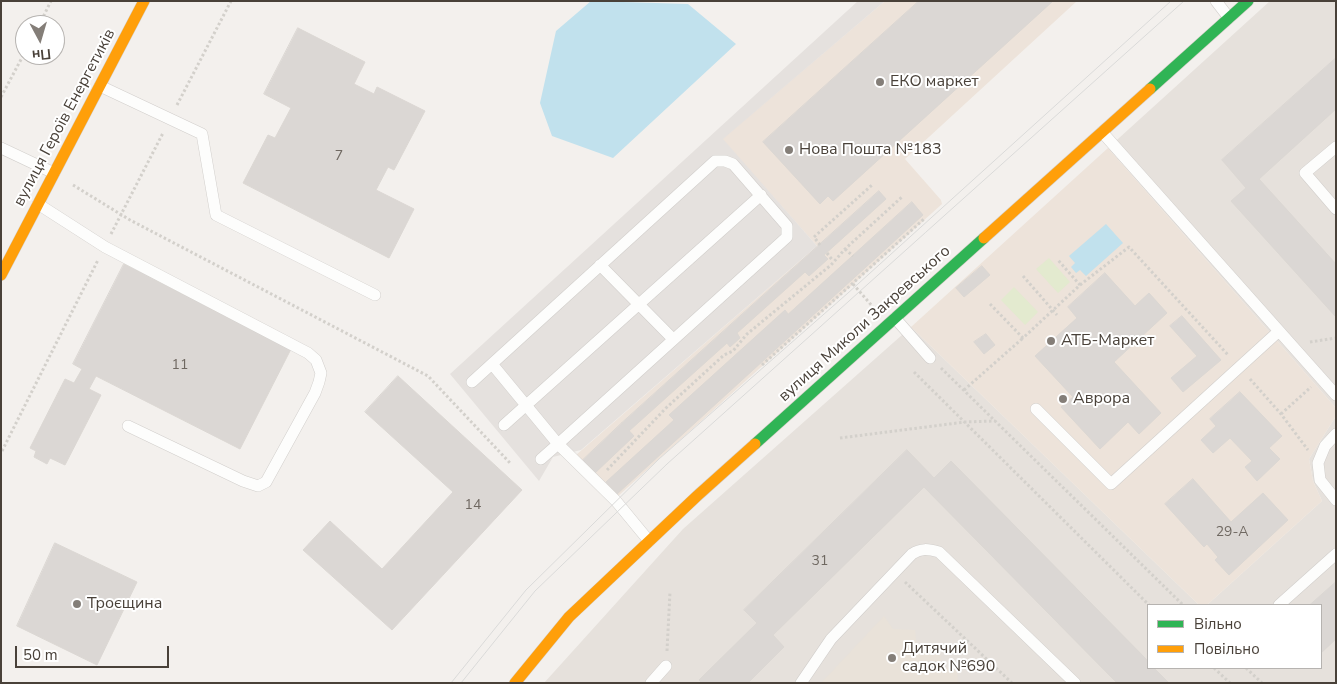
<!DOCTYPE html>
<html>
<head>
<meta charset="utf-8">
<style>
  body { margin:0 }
  #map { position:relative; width:1337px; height:684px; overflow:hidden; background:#f3f0ed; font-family:"Nunito Sans",sans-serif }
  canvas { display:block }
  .frame { position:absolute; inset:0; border:2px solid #494139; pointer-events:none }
  .legend { position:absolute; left:1147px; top:604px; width:175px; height:65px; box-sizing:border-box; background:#fff; border:1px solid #b6b3b0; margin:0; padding:6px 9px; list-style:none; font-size:15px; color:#494139 }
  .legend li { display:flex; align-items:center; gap:10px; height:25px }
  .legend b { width:25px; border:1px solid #b6b3b0 }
  .north { position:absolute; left:15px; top:15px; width:50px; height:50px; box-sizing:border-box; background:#fff; border:1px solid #b6b3b0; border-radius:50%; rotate:174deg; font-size:14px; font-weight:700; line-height:20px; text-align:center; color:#494139 }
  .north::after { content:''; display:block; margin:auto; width:18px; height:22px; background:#847e78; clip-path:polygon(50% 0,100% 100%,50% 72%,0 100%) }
  .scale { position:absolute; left:15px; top:646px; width:154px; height:22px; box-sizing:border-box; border:2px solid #494139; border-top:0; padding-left:6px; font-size:15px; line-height:18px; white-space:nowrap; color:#494139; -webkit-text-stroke:4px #fff; paint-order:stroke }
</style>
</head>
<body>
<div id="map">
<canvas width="1337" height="684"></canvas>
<div class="frame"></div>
<ul class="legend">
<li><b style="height:6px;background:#30b455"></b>Вільно</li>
<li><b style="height:6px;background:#ff9f0a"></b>Повільно</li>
</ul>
<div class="north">Пн</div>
<div class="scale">50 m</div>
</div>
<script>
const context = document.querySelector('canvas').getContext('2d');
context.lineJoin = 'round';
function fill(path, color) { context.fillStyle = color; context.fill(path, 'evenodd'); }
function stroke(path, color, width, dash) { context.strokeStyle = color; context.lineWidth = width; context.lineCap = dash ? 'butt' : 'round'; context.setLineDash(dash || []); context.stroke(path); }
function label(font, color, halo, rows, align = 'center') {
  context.font = font + ' "Nunito Sans",sans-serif'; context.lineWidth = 4; context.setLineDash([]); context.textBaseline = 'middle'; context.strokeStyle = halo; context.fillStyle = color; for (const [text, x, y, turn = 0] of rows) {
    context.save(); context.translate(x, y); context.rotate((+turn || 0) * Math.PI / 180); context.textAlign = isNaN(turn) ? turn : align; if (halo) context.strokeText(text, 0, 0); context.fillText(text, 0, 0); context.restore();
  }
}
fill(new Path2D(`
  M 1270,1 L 1336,1 L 1336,408 L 1108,148 Z
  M 911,327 L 1199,605 L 1148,605 L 1148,668 L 1321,668 L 1321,605 L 1207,605 L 1322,501 L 1313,481 L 1309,459 L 1336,416 L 1336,683 L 544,683 L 683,529 Z`), '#e6e1dc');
fill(new Path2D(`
  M 885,1 L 1077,1 L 905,159 L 941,200 L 942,204 L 617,497 L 576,455 L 817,246 L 722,139 Z
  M 1108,148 L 1336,408 L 1336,416 L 1309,459 L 1313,481 L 1322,501 L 1207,605 L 1199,605 L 911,327 Z`), '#ede3da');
fill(new Path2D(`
  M 884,616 L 893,629 L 915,630 L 917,648 L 940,649 L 941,667 L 957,668 L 958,683 L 821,683 Z`), '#e9e2d9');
fill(new Path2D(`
  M 1049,258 L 1070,282 L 1058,293 L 1036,269 Z
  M 1014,287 L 1038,312 L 1025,325 L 1001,300 Z`), '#e3eacf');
fill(new Path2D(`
  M 858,1 L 885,1 L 723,139 L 817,246 L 581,450 L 553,457 L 539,481 L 450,374 Z`), '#e5e1de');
fill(new Path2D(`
  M 591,1 L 688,4 L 736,44 L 613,158 L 552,136 L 540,103 L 556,31 Z
  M 1106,224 L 1123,243 L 1086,276 L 1080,270 L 1076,273 L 1071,267 L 1075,263 L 1069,256 Z`), '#c1e1ed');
const building = new Path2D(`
  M 919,1 L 1053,1 L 833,201 L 828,196 L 820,204 L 763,142 Z
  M 298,28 L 365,62 L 354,84 L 374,94 L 377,87 L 425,111 L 394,170 L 388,167 L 376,190 L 414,209 L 389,258 L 243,183 L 268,135 L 275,138 L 291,108 L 264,94 Z
  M 1336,58 L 1336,109 L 1259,179 L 1336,264 L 1336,317 L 1231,201 L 1246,188 L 1222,160 Z
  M 879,191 L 886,199 L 824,255 L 828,259 L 809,276 L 805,272 L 737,333 L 740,338 L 730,347 L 727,343 L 629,431 L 622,423 Z
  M 912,202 L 923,215 L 617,494 L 606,482 L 674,420 L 669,415 L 785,310 L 788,314 Z
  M 124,264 L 291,349 L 240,449 L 96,376 L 89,389 L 101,395 L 65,465 L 50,458 L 47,464 L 34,457 L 36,451 L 30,448 L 65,379 L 74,383 L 82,369 L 73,364 Z
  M 982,266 L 990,275 L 964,297 L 956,288 Z
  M 1105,273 L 1135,306 L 1149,293 L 1167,313 L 1114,362 L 1161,413 L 1139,434 L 1128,422 L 1100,449 L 1061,407 L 1073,397 L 1035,356 L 1077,318 L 1068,307 Z
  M 1182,316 L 1221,360 L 1183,392 L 1171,378 L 1197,356 L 1170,326 Z
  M 986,334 L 995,345 L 984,354 L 974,342 Z
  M 398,376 L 522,490 L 392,630 L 303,550 L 330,521 L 382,569 L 453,492 L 365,412 Z
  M 1240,392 L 1282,436 L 1269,448 L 1280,459 L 1257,481 L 1245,467 L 1252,461 L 1230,438 L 1213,453 L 1201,440 L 1216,426 L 1210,419 Z
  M 622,423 L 634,436 L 595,473 L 583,460 Z
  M 907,450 L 934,478 L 951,461 L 1148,661 L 1148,668 L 1154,668 L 1169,683 L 1117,683 L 924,487 L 773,635 L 784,647 L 748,683 L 702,683 L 699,680 L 757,623 L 744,610 Z
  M 1193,479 L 1231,522 L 1263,493 L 1288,520 L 1229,575 L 1215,560 L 1218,557 L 1207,544 L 1204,547 L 1165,504 Z
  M 55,543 L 137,582 L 97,665 L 17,626 Z
  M 1336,582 L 1336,639 L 1321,653 L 1321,605 L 1310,605 Z
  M 936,662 L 936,670 L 918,671 L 918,663 Z`);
fill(building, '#dbd7d4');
stroke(building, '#dbd7d3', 1);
const lane = new Path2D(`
  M 1216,1 L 1229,18
  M 100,86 L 202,134 L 216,215 L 375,295
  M 1102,132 L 1336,395
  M 1336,147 L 1305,173 L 1336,209
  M 1,148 L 54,173
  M 38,204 L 105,247 L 308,353 L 316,360 L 321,373 L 319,382 L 315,393 L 266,482 L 258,486 L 243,481 L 128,426
  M 600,265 L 673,339
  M 895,318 L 930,358
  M 492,364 L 558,444 L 541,459
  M 472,382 L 715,161 L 725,161 L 733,164 L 787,226 L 787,237 L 558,444 L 616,501 L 649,541
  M 1036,409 L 1111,484 L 1279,331
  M 504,425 L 761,195
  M 1336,434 L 1325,446 L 1318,463 L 1320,480 L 1336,500
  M 1279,605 L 1336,554
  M 651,683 L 666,666
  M 801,683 L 831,639 L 912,554 C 921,548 928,549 939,552 L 1075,683`);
const fast = new Path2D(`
  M 1150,89 L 1248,1
  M 755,444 L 984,238`);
const slow = new Path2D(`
  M 984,238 L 1150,89
  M 1,275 L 144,1
  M 515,683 L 569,617 L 697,496 L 755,444`);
stroke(lane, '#d1cecb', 12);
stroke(fast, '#d3cdc6', 12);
stroke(slow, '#d3cdc6', 12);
stroke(new Path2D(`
  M 39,25 L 51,1
  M 1,97 L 25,52
  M 177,105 L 231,1
  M 73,185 L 130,220 L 428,376 L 511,464
  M 111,234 L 163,133
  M 820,245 L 814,237 L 872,185
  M 845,249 L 853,256
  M 827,253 L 833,261
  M 1023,276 L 1057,315
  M 853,284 L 873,307
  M 1080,285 L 1129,247 L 1229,356
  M 990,304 L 1023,338 L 1080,285 L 1058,260
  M 1310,342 L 1336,338
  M 762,365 L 924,219
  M 941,368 L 1183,605
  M 914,372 L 1149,605
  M 1250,379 L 1281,414 L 1308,450
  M 964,390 L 1023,338
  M 1281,414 L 1311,387
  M 840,438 L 965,422 L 995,421
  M 2,451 L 98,260
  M 607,470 L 666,408 L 724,355 L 733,351 L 747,334 L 831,265 L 845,249 L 903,196
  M 905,582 L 1012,683
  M 667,651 L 670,592
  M 1214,668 L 1230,683
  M 1246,668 L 1262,683`), '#d3d0cb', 3, [2.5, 2.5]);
stroke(lane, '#fdfdfc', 11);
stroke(fast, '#30b455', 11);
stroke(slow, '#ff9f0a', 11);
stroke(new Path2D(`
  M 451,683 L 526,590 L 659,459 L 848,293 L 1171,1
  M 461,683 L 535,591 L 667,464 L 1184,1`), '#dadad9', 1);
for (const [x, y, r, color] of [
  [880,82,5,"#847e78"],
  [789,150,5,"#847e78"],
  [1051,341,5,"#847e78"],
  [1063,399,5,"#847e78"],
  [77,604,5,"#847e78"],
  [892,658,5,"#847e78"]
]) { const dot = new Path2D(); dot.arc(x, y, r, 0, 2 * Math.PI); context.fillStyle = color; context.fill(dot); stroke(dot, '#fff', 2); }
label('14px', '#6f6861', null, [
  ["7",339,157],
  ["11",180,366],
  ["14",473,506],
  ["29-А",1232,533],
  ["31",820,562]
]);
label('16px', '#494139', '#fff', [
  ["ЕКО маркет",890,82],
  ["Нова Пошта №183",799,150],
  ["АТБ-Маркет",1061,341],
  ["Аврора",1073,399],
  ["Троєщина",87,604],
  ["Дитячий",902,649],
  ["садок №690",902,667]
], 'left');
label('16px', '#494139', '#fff', [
  ["вулиця Героїв Енергетиків",65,118,-62],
  ["вулиця Миколи Закревського",865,324,-42]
]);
</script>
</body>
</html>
